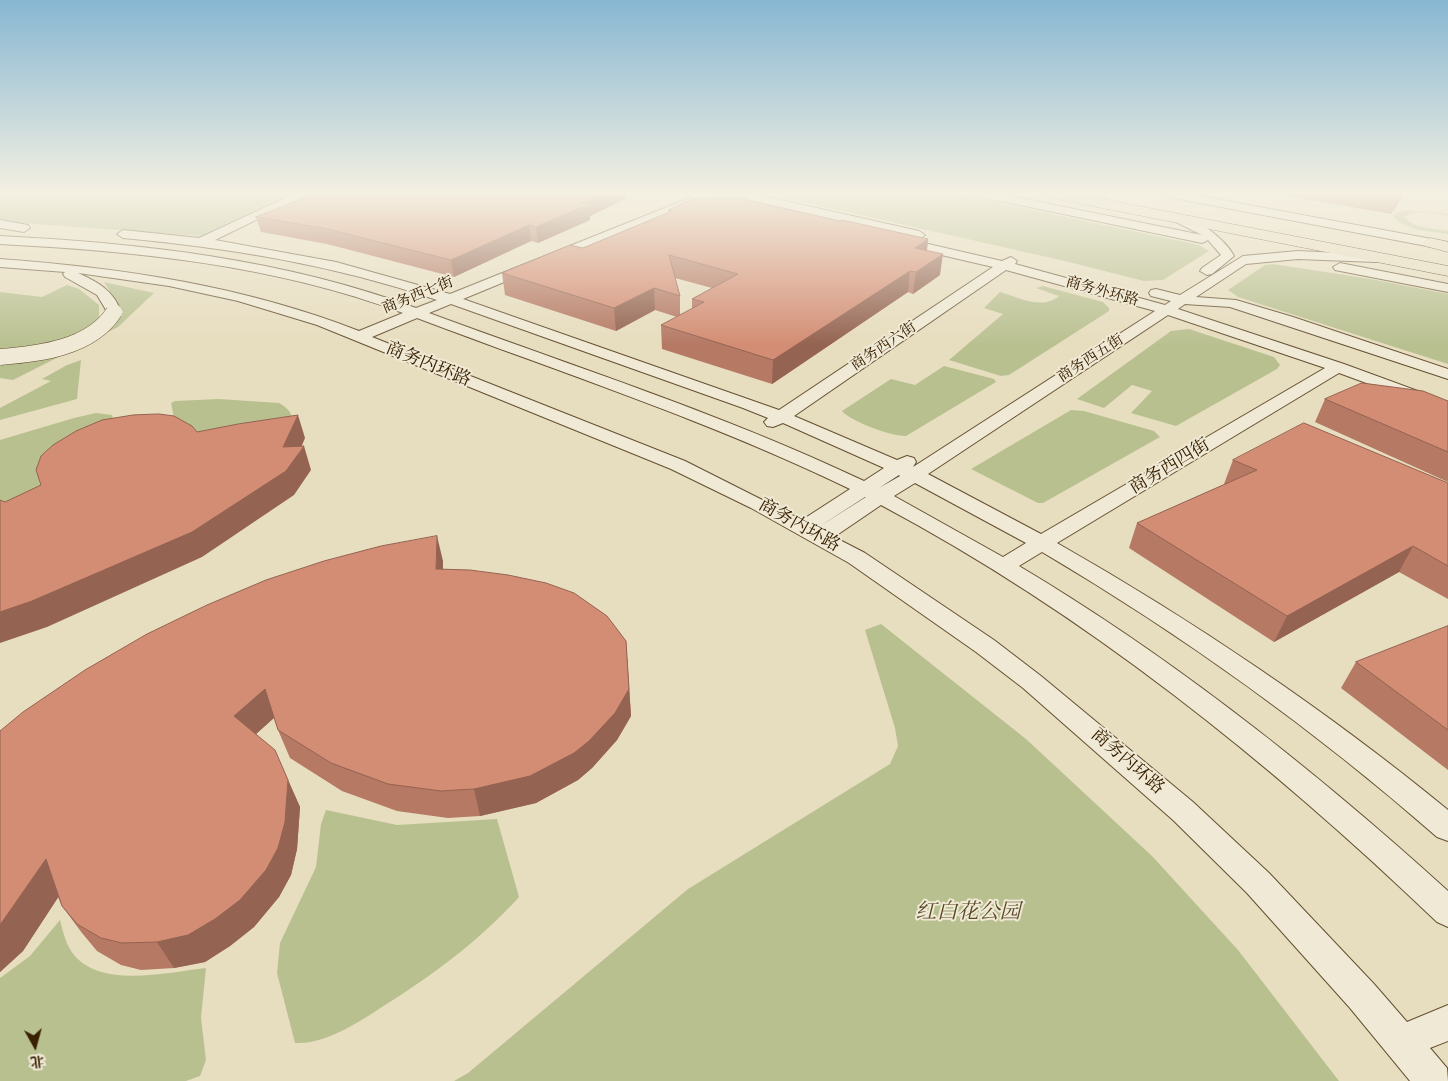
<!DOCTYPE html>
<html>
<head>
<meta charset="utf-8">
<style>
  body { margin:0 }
  #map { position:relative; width:1448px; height:1081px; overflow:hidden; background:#e7ddbf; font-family:Cardo,"Noto Serif SC",serif }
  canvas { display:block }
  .north { position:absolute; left:10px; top:1021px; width:50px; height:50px; -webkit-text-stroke:4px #efe9d5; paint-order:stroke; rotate:173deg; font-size:14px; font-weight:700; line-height:20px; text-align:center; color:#382001 }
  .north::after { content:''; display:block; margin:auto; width:18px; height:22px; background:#382001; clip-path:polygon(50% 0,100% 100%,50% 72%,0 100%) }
</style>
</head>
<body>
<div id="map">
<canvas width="1448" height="1081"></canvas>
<div class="north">北</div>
</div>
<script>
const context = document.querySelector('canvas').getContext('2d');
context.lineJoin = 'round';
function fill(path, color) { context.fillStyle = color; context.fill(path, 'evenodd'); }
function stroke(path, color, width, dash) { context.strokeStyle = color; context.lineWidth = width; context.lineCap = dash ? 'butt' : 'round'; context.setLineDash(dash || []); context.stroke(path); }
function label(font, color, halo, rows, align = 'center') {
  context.font = font + ' Cardo,"Noto Serif SC",serif'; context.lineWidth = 4; context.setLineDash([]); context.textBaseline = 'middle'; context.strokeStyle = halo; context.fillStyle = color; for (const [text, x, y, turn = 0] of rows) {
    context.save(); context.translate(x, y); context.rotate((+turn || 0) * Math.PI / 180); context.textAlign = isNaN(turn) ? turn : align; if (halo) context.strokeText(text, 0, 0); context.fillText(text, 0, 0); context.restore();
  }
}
fill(new Path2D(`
  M 293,193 L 200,236 L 20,223 L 0,219 L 0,194 Z
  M 952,193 L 1199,245 L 1209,251 L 1163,280 L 1144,281 L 1065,261 L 763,193 Z
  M 1409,210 L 1448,214 L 1448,216 C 1436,214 1416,208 1405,217 C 1413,229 1435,229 1448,231 L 1448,234 C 1432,231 1402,231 1393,215 L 1398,212 Z
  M 1273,264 L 1371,279 L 1448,294 L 1448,364 L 1238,297 L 1228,290 L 1265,265 Z
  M 104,282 L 154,293 L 118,327 L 13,380 L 0,378 L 0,363 L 110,327 L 123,312 Z
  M 67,285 L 79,289 L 99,305 L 99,323 L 64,342 L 0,353 L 0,292 L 42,297 Z
  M 1043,286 L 1103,302 L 1109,308 L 1109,311 L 1009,375 L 1001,376 L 949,360 L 1003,314 L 984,308 L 1000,292 C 1020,298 1042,310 1059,296 L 1036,288 Z
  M 1189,329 L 1274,357 L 1280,365 L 1277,369 L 1176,426 L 1131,413 L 1152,391 L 1132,385 L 1104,408 L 1077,399 L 1171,331 Z
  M 81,360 L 77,399 L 0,420 L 0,408 L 51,381 L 42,379 L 67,365 Z
  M 944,366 L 994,379 L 996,382 L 906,436 C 893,437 850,421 842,411 L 891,379 L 915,385 Z
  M 219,399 L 279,403 C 292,410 296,419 290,434 L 212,450 L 176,428 L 171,403 L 175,401 Z
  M 1071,410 L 1084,411 L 1154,431 L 1160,437 L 1043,503 L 1038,503 L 971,469 Z
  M 96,413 L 112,415 L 118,437 L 42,485 L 0,519 L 0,440 L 74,418 Z
  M 881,624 L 1026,739 L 1152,856 L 1238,950 L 1339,1081 L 454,1081 L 468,1073 L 688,889 L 890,764 L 898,746 L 895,728 L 865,630 Z
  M 326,810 L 397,825 L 497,819 L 519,897 C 479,941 433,975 382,1007 C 359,1022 324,1045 295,1043 L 277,973 L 280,943 L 316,867 L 321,824 Z
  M 60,920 C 63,932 66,945 74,955 C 103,989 168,972 206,968 L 201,1018 L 206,1060 L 200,1076 L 186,1081 L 0,1081 L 0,978 L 30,956 Z`), '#b9c090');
const minor = new Path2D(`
  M 296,193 L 311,193 L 215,240 L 336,262 L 450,294 L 692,197 L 683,193 L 704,193 L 743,203 L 745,205 L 743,207 L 739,208 L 699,199 L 698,202 L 463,299 L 779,410 L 993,267 L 894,244 L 892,241 L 894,238 L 898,237 L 1002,261 L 1011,257 L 1017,261 L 1015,264 L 1165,305 L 1171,301 L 1151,296 L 1149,293 L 1151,290 L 1156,289 L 1180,295 L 1243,256 L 1298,251 L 1381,255 L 1382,258 L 1376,262 L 1298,259 L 1246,264 L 1196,297 L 1236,300 L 1293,317 L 1448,369 L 1448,379 L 1230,307 L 1185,304 L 1178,309 L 1344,364 L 1448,402 L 1448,413 L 1339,373 L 1057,543 C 1191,619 1329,712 1448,810 L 1448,841 L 1437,837 C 1316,731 1181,634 1042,552 L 1019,566 C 1172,657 1316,771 1448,891 L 1448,927 L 1437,922 C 1270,762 1086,614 881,505 L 834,537 L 865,553 L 994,640 L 1041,676 L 1193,802 L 1269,873 L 1374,984 L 1407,1022 L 1448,1005 L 1448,1041 L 1430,1048 L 1447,1068 L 1448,1081 L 1410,1081 L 1350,1008 L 1247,893 L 1173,820 L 1023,688 L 976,652 L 849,563 L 751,508 L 671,469 L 317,325 L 238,301 L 169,286 L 78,273 C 98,282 114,291 121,312 L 119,315 L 109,315 L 97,295 L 65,277 L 63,274 L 65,272 L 0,267 L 0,259 C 123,268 244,286 359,331 L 403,313 C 275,265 136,251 0,244 L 0,236 C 140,243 283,259 416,308 L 437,300 C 335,265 230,248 123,238 L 117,234 L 123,230 L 199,238 ZM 1006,270 L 1155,311 L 913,467 L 916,462 L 914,458 L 907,456 L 897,460 L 794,416 ZM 451,304 L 743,408 L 768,418 L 764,422 L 767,426 L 773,427 L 783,423 L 884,468 L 864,481 C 723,414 575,367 429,313 ZM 1168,315 L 1325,368 L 1041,534 L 928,474 ZM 417,318 C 562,373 710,421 850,489 L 802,520 L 685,461 L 372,337 ZM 899,475 L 900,476 L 879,488 ZM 915,483 L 1026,543 L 1003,557 L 894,496 ZM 865,497 L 866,497 L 817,528 Z
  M 728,193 L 750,193 L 919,231 L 925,235 L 919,239 L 733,196 Z
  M 972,193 L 996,193 L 1202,235 L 1172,220 L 1170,218 L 1172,216 C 1191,211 1226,240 1234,256 L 1212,274 L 1207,275 L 1200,271 L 1202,268 L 1221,255 L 1208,240 L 1202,243 L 977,196 Z
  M 1158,193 L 1184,193 L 1448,242 L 1448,250 L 1163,196 Z
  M 0,220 L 28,225 L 30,228 L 24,232 L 0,228 Z
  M 1340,263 L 1448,284 L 1448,292 L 1335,270 L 1333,267 Z`);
const highway = new Path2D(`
  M 1039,193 L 1071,193 L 1448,266 L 1448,276 L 1046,197 Z
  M 1431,238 L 1448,242 L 1448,252 L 1425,246 L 1423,243 L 1425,240 Z`);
stroke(minor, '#644f30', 2);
stroke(highway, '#382001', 1);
fill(minor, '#efe9d5');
fill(highway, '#e7ddbf');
const minorBridge = new Path2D(`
  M 0,357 C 39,354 91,348 114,312`);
stroke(minorBridge, '#644f30', 17, []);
stroke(minorBridge, '#efe9d5', 16);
fill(new Path2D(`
  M 1289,194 L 1404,194 L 1391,214 L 1288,196 Z
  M 627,198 L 590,216 L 590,220 L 538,243 L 531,241 L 454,277 L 327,244 L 261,232 L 256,217 Z
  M 668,210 L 840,221 L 928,239 L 927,250 L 940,275 L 913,294 L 908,292 L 772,384 L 662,349 L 661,325 L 677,317 L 655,310 L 616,331 L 505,295 L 502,273 L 583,248 L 668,213 ZM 675,278 L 712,288 L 692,299 L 692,309 L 680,315 L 680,296 Z
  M 1325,399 L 1448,401 L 1448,482 L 1315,422 Z
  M 1233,460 L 1448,483 L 1448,599 L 1399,572 L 1274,642 L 1129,548 L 1137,523 L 1226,484 L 1224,484 Z
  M 443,561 L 443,569 L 626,641 L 631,716 L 617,740 L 592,768 L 578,780 L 536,803 L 480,816 L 448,818 L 397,811 L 342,791 L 290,758 L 278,730 L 274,718 L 256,734 L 288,780 L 300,807 L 297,849 L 291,875 L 279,897 L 254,927 L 230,946 L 205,962 L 174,968 L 141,970 L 121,965 L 97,951 L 82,933 L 62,906 L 58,897 L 23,951 L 0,972 L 0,731 Z
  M 1448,626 L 1448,770 L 1341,688 L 1356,662 Z`), '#b57964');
fill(new Path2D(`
  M 603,194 L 627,194 L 627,198 L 590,216 L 590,220 L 538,243 L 536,227 L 582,203 Z
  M 1401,194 L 1404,194 L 1391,214 L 1397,200 Z
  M 529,225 L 531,241 L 454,277 L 451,260 Z
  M 928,239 L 926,260 L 915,248 Z
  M 943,254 L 940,275 L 913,294 L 916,272 Z
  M 910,271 L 908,292 L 772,384 L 773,360 Z
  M 654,288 L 655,310 L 616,331 L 614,308 Z
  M 298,415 L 305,438 L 298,455 L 304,446 L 311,470 L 294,495 L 202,557 L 47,627 L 0,643 L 0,612 L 283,447 Z
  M 437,536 L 443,561 L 442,595 L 436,569 Z
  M 1413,546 L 1399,572 L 1274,642 L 1287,616 Z
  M 626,641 L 631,716 L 617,740 L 592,768 L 578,780 L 536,803 L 480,816 L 474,789 Z
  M 265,689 L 276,716 L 246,743 L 234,716 Z
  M 288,780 L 300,807 L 297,849 L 291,875 L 279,897 L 254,927 L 230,946 L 205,962 L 174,968 L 157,942 Z
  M 46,859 L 65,887 L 23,951 L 0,972 L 0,925 Z`), '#946351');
const building = new Path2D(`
  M 315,194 L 603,194 L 582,203 L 589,204 L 536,227 L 529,225 L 451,260 L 323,228 L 256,217 Z
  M 1361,194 L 1401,194 L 1397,200 Z
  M 736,198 L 840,221 L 842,220 L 928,239 L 915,248 L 943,254 L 916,272 L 910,271 L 773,360 L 661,325 L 704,302 L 692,299 L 738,274 L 669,255 L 680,296 L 654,288 L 614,308 L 502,273 L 570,245 L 583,248 L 672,211 L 668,210 L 692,199 Z
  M 1362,383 L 1423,391 L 1448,401 L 1448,452 L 1325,399 Z
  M 159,414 L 174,416 L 192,426 L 197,432 L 238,424 L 298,415 L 283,447 L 304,446 L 286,471 L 192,532 L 32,601 L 0,612 L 0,500 L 5,502 L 41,485 L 36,470 L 41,456 L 53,445 L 76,431 L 102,420 L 133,415 Z
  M 1304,423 L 1448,483 L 1448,566 L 1413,546 L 1287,616 L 1137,523 L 1257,470 L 1233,460 Z
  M 437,536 L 436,569 L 470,570 L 508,575 L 546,583 L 574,593 L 607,616 L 626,641 L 629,689 L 615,713 L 589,741 L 574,753 L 530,776 L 474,789 L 441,791 L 388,784 L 331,763 L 278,730 L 265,689 L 234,716 L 275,750 L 288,780 L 285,822 L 278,848 L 266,870 L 240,900 L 215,919 L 188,935 L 157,942 L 122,943 L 101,938 L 77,924 L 62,906 L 46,859 L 0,925 L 0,731 L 23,712 L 85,670 L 147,634 L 207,605 L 266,580 L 324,561 L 381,546 Z
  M 1448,626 L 1448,730 L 1356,662 Z`);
fill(building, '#d38d74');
stroke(building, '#946351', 1);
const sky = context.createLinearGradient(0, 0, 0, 345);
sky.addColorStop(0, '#87b7d2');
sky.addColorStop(0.56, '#f4f0e2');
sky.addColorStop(1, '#f4f0e200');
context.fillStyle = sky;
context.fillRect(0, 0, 1448, 345);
label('15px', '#382001', '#efe9d5', [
  ["商务外环路",1102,292,15],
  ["商务西七街",418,296,-22],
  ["商务西六街",884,347,-34],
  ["商务西五街",1091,359,-33]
]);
label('18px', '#382001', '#efe9d5', [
  ["商务内环路",428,365,22],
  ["商务西四街",1170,467,-31],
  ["商务内环路",799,526,29],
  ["商务内环路",1127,762,41]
]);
label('italic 21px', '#584825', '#efe9d5', [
  ["红白花公园",968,913]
]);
</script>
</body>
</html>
